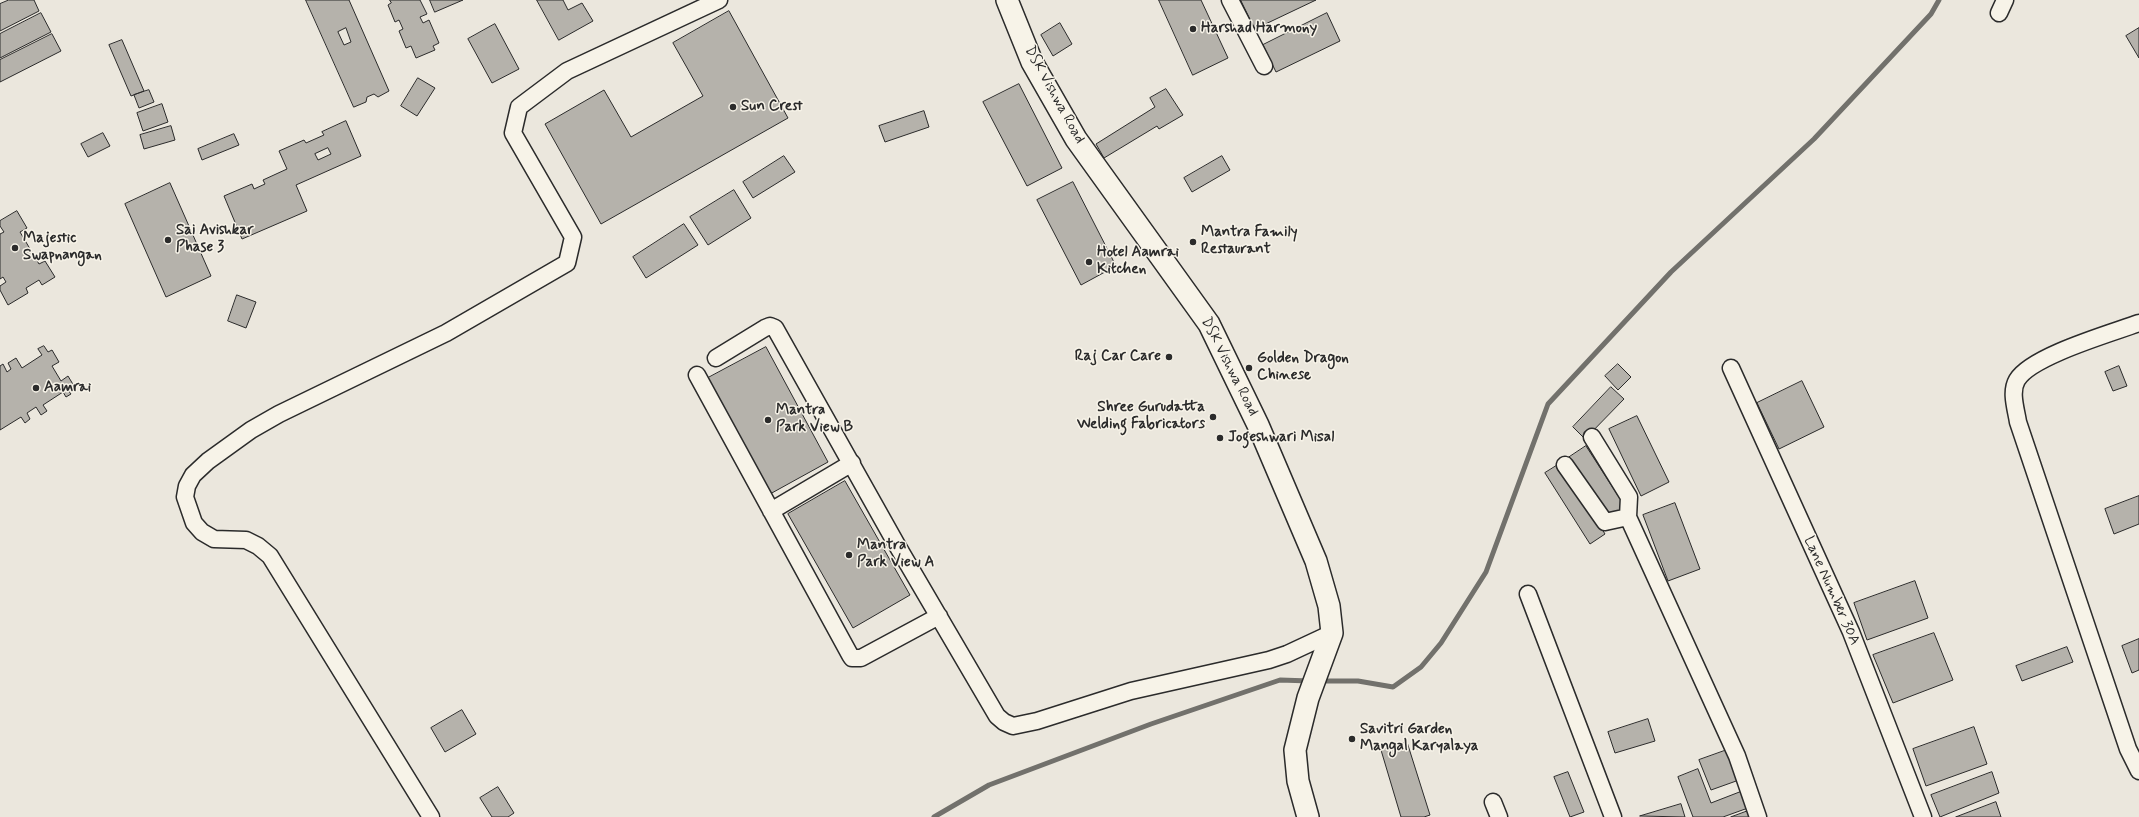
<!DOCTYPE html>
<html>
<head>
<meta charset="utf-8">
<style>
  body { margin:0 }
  canvas { display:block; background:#ebe7dd }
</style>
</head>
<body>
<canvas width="2139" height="817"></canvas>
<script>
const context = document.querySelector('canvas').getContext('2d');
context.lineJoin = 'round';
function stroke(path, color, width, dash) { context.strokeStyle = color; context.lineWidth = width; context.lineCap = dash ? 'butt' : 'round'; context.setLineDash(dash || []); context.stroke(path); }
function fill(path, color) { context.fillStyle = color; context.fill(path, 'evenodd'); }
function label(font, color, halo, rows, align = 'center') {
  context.font = font + ' Mynerve,sans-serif'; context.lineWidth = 3; context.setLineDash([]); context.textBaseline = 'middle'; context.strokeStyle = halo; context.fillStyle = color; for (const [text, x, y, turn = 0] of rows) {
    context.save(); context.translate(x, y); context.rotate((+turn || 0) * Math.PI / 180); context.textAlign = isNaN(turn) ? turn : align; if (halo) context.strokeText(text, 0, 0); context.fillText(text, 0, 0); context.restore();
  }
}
stroke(new Path2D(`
  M 1320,681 L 1358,681 L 1393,687 L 1421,667 L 1441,643 L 1486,572 L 1548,404 L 1671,272 L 1814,139 L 1931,14 L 1939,0
  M 934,817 L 989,785 L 1151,724 L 1280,680 L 1310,681`), '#72716c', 5);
const building = new Path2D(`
  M 9,0 L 34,0 L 39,11 L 0,31 L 0,4 Z
  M 306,0 L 349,0 L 389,91 L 378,97 L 374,94 L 367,97 L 366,102 L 354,107 ZM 346,28 L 351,42 L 344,45 L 338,32 Z
  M 390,0 L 420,0 L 427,14 L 420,17 L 423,23 L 429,20 L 439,43 L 433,46 L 435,50 L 416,58 L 411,46 L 406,48 L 399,31 L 403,29 L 399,20 L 395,22 L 388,5 L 391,3 Z
  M 430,0 L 463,0 L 435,12 Z
  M 537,0 L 563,0 L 568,10 L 582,3 L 593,21 L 559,40 Z
  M 1159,0 L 1201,0 L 1228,58 L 1193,75 Z
  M 1241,0 L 1316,0 L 1255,29 Z
  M 729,11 L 788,118 L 601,224 L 545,124 L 604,90 L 631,137 L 703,96 L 673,43 Z
  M 41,13 L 51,32 L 0,58 L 0,34 Z
  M 1327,13 L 1340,41 L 1276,72 L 1263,45 Z
  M 1060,23 L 1072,44 L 1053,56 L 1041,35 Z
  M 495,24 L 519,69 L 492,83 L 468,39 Z
  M 2139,28 L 2139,58 L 2126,36 Z
  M 52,34 L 61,51 L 0,82 L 0,60 Z
  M 122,40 L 144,91 L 131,96 L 109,45 Z
  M 418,78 L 435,88 L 417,116 L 401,106 Z
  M 1019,84 L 1062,168 L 1027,186 L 983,102 Z
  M 1166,89 L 1183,115 L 1159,129 L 1157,126 L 1104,158 L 1096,144 L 1155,107 L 1150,98 Z
  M 149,90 L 154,102 L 139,108 L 134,95 Z
  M 162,104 L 168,122 L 143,131 L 137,113 Z
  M 924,111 L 929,127 L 885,142 L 879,126 Z
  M 346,121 L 361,156 L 296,185 L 307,211 L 242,239 L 224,196 L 252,184 L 254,189 L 265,184 L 263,180 L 287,169 L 279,151 L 304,140 L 306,143 L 324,135 L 322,132 ZM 328,148 L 331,154 L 318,160 L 315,154 Z
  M 171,126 L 175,140 L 144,149 L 140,135 Z
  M 103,133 L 110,146 L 88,157 L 81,144 Z
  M 234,134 L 239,145 L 202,160 L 198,149 Z
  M 784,156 L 795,172 L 753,198 L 743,182 Z
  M 1222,156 L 1230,170 L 1192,192 L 1184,178 Z
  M 1073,182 L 1116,266 L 1081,285 L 1037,200 Z
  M 170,183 L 211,276 L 166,297 L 125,204 Z
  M 734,190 L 751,218 L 708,245 L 690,217 Z
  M 17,211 L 27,228 L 20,232 L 39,264 L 45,261 L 55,277 L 42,285 L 39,280 L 26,288 L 28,293 L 8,305 L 0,290 L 0,286 L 6,282 L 3,277 L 0,279 L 0,234 L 4,232 L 0,226 L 0,221 Z
  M 684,224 L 698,245 L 646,278 L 633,257 Z
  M 237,295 L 256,302 L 246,328 L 228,321 Z
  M 44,346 L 48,352 L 52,350 L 59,362 L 52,366 L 61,381 L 68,376 L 74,386 L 68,390 L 71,394 L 66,397 L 63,392 L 43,405 L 47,411 L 41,415 L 36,407 L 27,413 L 30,419 L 25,423 L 21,417 L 0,430 L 0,366 L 3,364 L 7,372 L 11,369 L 8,363 L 16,358 L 22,368 L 42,355 L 38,349 Z
  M 766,347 L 828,462 L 770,494 L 708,378 Z
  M 1618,364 L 1631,377 L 1618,390 L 1605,376 Z
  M 2119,366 L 2127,386 L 2113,391 L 2105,372 Z
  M 1802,381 L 1824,427 L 1779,449 L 1757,403 Z
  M 1611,387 L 1624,399 L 1585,439 L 1573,427 Z
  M 1637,416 L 1669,482 L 1641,496 L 1609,429 Z
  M 1586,446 L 1626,508 L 1608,520 L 1568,458 Z
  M 1561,463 L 1605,534 L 1590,544 L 1545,473 Z
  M 845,481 L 910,595 L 853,628 L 788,514 Z
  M 2139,496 L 2139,524 L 2114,534 L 2105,509 Z
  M 1675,503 L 1700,569 L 1668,581 L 1643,515 Z
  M 1915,581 L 1928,618 L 1867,640 L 1854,603 Z
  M 1934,633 L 1953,680 L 1893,703 L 1873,655 Z
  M 2139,639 L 2139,670 L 2132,673 L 2122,646 Z
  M 2067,647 L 2073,662 L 2022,681 L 2016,666 Z
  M 462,710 L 476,734 L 445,752 L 431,728 Z
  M 1648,719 L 1655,741 L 1615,753 L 1608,732 Z
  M 1974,727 L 1987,764 L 1926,786 L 1913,749 Z
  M 1407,742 L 1430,815 L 1424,817 L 1401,817 L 1381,750 Z
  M 1727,750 L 1739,780 L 1711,790 L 1699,760 Z
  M 1698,769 L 1711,803 L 1742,791 L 1748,808 L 1723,817 L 1693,817 L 1678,777 Z
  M 1568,772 L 1584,812 L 1570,817 L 1554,777 Z
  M 1992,772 L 1999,793 L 1940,817 L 1931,795 Z
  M 498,787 L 514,813 L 508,817 L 492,817 L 480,798 Z
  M 1996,802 L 2001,817 L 1956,817 Z
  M 1681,804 L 1685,817 L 1640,816 Z
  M 1748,811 L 1750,817 L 1731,817 Z`);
fill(building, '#b5b2ab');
stroke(building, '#2b2b2b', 1);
const minor = new Path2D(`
  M 1230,0 L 1264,66
  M 1999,13 L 2005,0
  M 2139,323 C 2112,333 2031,356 2017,380 C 2010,392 2016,409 2018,422 L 2128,749 L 2139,771
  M 716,358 L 765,328 L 770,326 L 775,328 L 898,547 L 997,716 L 1004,722 L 1013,726 L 1037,721 L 1131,691 L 1269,660 L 1287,654 L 1332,633
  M 1731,368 L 1851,632 L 1923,817
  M 697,375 L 850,655 L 852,658 L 861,658 L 939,616
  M 1592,437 L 1629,497 L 1628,517 L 1737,756 L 1758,817
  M 1565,465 L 1605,522 L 1628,517
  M 771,511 L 852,463
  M 1528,594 L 1613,817
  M 1493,802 L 1499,817
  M 431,817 L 270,556 L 258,546 L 246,540 L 214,539 L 202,532 L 194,523 L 185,497 L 187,486 L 193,475 L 208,461 L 251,430 L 279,414 L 446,333 L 567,263 L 573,237 L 513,133 L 519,107 L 567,71 L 719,0`);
const tertiary = new Path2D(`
  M 1007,0 L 1032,62 L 1076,139 L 1209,324 L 1258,425 L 1316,561 L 1329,606 L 1332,633 L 1308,698 L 1295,750 L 1298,781 L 1308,817`);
stroke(minor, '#2b2b2b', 19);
stroke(tertiary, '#2b2b2b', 24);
stroke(minor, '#f7f3e8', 16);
stroke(tertiary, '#f7f3e8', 21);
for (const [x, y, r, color] of [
  [1193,29,4,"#2b2b2b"],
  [733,107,4,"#2b2b2b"],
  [168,240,4,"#2b2b2b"],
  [1193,242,4,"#2b2b2b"],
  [15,248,4,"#2b2b2b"],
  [1089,262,4,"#2b2b2b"],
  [1169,357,4,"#2b2b2b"],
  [1249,368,4,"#2b2b2b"],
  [36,388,4,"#2b2b2b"],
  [1213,417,4,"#2b2b2b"],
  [768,420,4,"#2b2b2b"],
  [1220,438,4,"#2b2b2b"],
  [849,555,4,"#2b2b2b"],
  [1352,739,4,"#2b2b2b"]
]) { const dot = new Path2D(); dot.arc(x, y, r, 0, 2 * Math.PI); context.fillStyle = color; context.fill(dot); stroke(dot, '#f7f3e8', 1.5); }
label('bold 15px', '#2b2b2b', '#f7f3e8', [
  ["Harshad Harmony",1201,29],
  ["Sun Crest",741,107],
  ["Sai Avishkar",176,231],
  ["Phase 3",176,248],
  ["Mantra Family",1201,233],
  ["Restaurant",1201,250],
  ["Majestic",23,239],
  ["Swapnangan",23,256],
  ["Hotel Aamrai",1097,253],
  ["Kitchen",1097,270],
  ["Raj Car Care",1161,357,"right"],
  ["Golden Dragon",1257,359],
  ["Chinese",1257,376],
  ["Aamrai",44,388],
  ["Shree Gurudatta",1205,408,"right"],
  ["Welding Fabricators",1205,425,"right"],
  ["Mantra",776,411],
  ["Park View B",776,428],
  ["Jogeshwari Misal",1228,438],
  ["Mantra",857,546],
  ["Park View A",857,563],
  ["Savitri Garden",1360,730],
  ["Mangal Karyalaya",1360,747]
], 'left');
label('15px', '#2b2b2b', '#f7f3e8', [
  ["DSK Vishwa Road",1054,95,61],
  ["DSK Vishwa Road",1229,367,63],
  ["Lane Number 30A",1831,591,66]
]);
</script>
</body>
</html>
